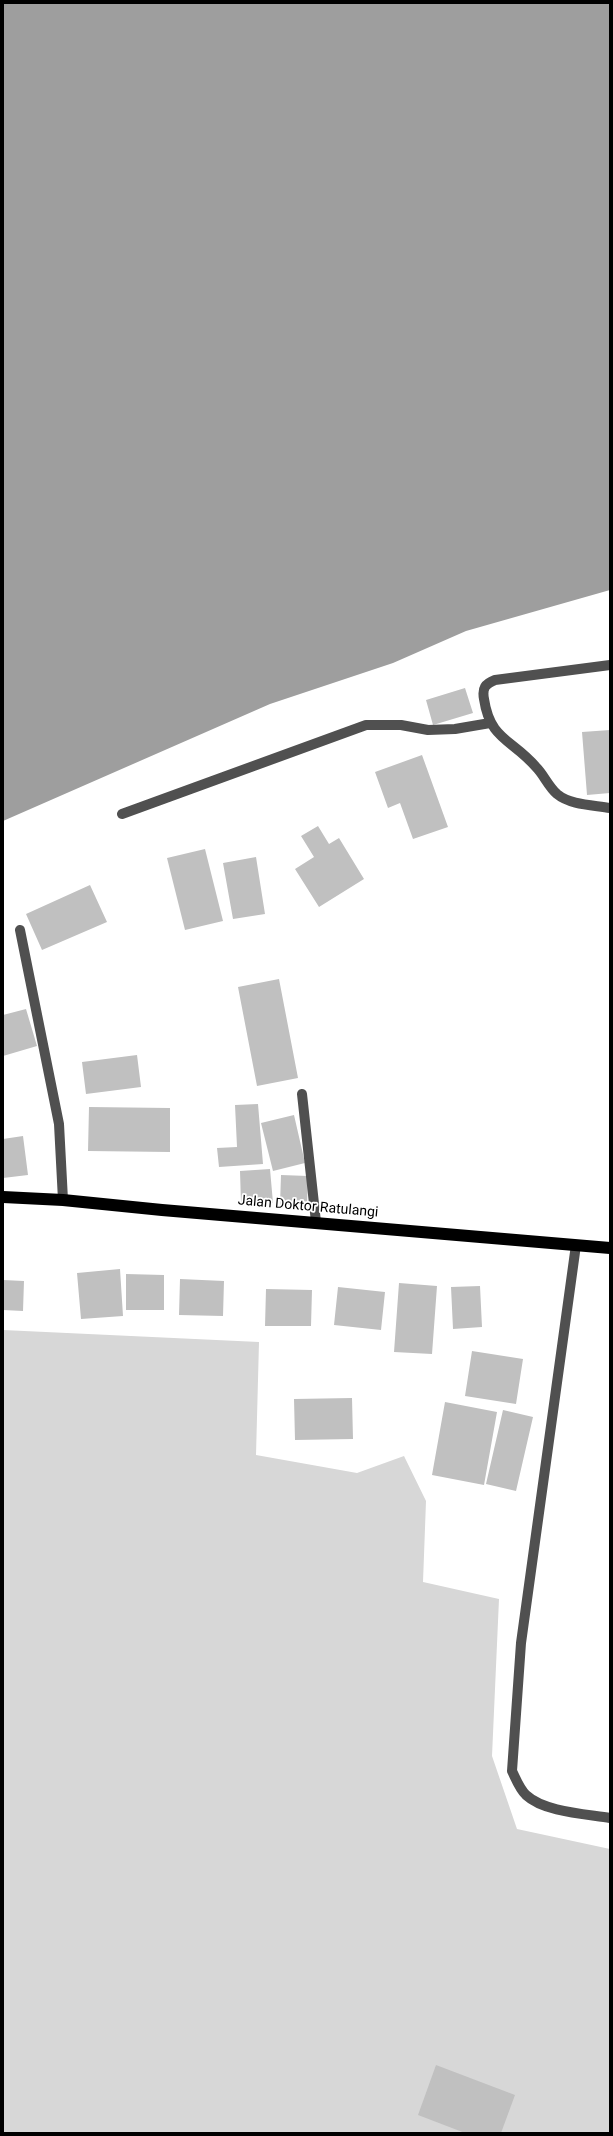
<!DOCTYPE html>
<html>
<head>
<meta charset="utf-8">
<style>
  body { margin:0 }
  #map { position:relative; width:613px; height:2136px; overflow:hidden; background:#fff; font-family:Roboto,sans-serif }
  canvas { display:block }
  .frame { position:absolute; inset:0; border:4px solid #000; pointer-events:none }
</style>
</head>
<body>
<div id="map">
<canvas width="613" height="2136"></canvas>
<div class="frame"></div>
</div>
<script>
const context = document.querySelector('canvas').getContext('2d');
context.lineJoin = 'round';
function fill(path, color) { context.fillStyle = color; context.fill(path, 'evenodd'); }
function stroke(path, color, width, dash) { context.strokeStyle = color; context.lineWidth = width; context.lineCap = dash ? 'butt' : 'round'; context.setLineDash(dash || []); context.stroke(path); }
function label(font, color, halo, rows, align = 'center') {
  context.font = font + ' Roboto,sans-serif'; context.lineWidth = 3.5; context.setLineDash([]); context.textBaseline = 'middle'; context.strokeStyle = halo; context.fillStyle = color; for (const [text, x, y, turn = 0] of rows) {
    context.save(); context.translate(x, y); context.rotate((+turn || 0) * Math.PI / 180); context.textAlign = isNaN(turn) ? turn : align; if (halo) context.strokeText(text, 0, 0); context.fillText(text, 0, 0); context.restore();
  }
}
fill(new Path2D(`
  M 3,1330 L 259,1342 L 256,1455 L 357,1473 L 404,1456 L 426,1501 L 423,1582 L 499,1599 L 492,1756 L 517,1829 L 610,1849 L 610,2133 L 3,2133 Z`), '#d7d7d7');
fill(new Path2D(`
  M 3,3 L 610,3 L 610,590 L 466,631 L 393,663 L 270,704 L 3,821 Z`), '#9e9e9e');
fill(new Path2D(`
  M 465,688 L 473,713 L 433,725 L 426,700 Z
  M 610,730 L 610,793 L 587,795 L 582,732 Z
  M 422,755 L 448,827 L 413,839 L 400,803 L 388,808 L 375,772 Z
  M 318,826 L 329,844 L 339,838 L 364,879 L 319,907 L 295,869 L 314,857 L 301,836 Z
  M 205,849 L 223,921 L 185,930 L 167,858 Z
  M 256,857 L 265,914 L 233,919 L 223,863 Z
  M 90,885 L 107,922 L 42,950 L 26,914 Z
  M 279,979 L 298,1078 L 257,1086 L 238,987 Z
  M 26,1009 L 37,1046 L 3,1056 L 3,1015 Z
  M 137,1055 L 141,1087 L 86,1094 L 82,1062 Z
  M 258,1104 L 263,1164 L 219,1167 L 217,1148 L 237,1147 L 235,1105 Z
  M 89,1107 L 170,1108 L 170,1152 L 88,1151 Z
  M 294,1115 L 305,1163 L 273,1171 L 261,1123 Z
  M 23,1136 L 28,1175 L 3,1178 L 3,1139 Z
  M 270,1169 L 273,1203 L 241,1204 L 240,1171 Z
  M 281,1175 L 308,1176 L 307,1205 L 280,1205 Z
  M 120,1269 L 123,1316 L 81,1319 L 77,1273 Z
  M 126,1274 L 164,1275 L 164,1310 L 126,1310 Z
  M 180,1279 L 224,1281 L 223,1316 L 179,1315 Z
  M 3,1280 L 24,1281 L 23,1311 L 3,1310 Z
  M 399,1283 L 437,1286 L 432,1354 L 394,1352 Z
  M 480,1286 L 482,1327 L 453,1329 L 451,1287 Z
  M 338,1287 L 385,1292 L 381,1330 L 334,1325 Z
  M 266,1289 L 312,1290 L 311,1326 L 265,1326 Z
  M 472,1351 L 523,1359 L 516,1404 L 465,1396 Z
  M 352,1398 L 353,1439 L 295,1440 L 294,1399 Z
  M 445,1402 L 497,1412 L 484,1485 L 432,1475 Z
  M 503,1410 L 533,1417 L 516,1491 L 486,1484 Z
  M 436,2065 L 515,2095 L 501,2133 L 465,2133 L 418,2115 Z`), '#c0c0c0');
stroke(new Path2D(`
  M 610,665 L 495,680 C 485,684 482,688 484,699 C 490,740 512,739 536,767 C 544,775 548,786 557,794 C 570,805 593,805 610,808
  M 122,814 L 366,725 L 401,725 L 428,730 L 455,729 L 490,723
  M 20,930 L 59,1124 L 63,1200
  M 302,1094 L 316,1222
  M 576,1245 L 521,1643 L 512,1771 C 516,1779 519,1788 526,1795 C 544,1812 586,1814 610,1818`), '#505050', 10);
stroke(new Path2D(`
  M 3,1197 L 63,1200 L 162,1210 L 610,1248`), '#000', 12);
label('14px', '#000', '#fff', [
  ["Jalan Doktor Ratulangi",308,1207,5]
]);
</script>
</body>
</html>
